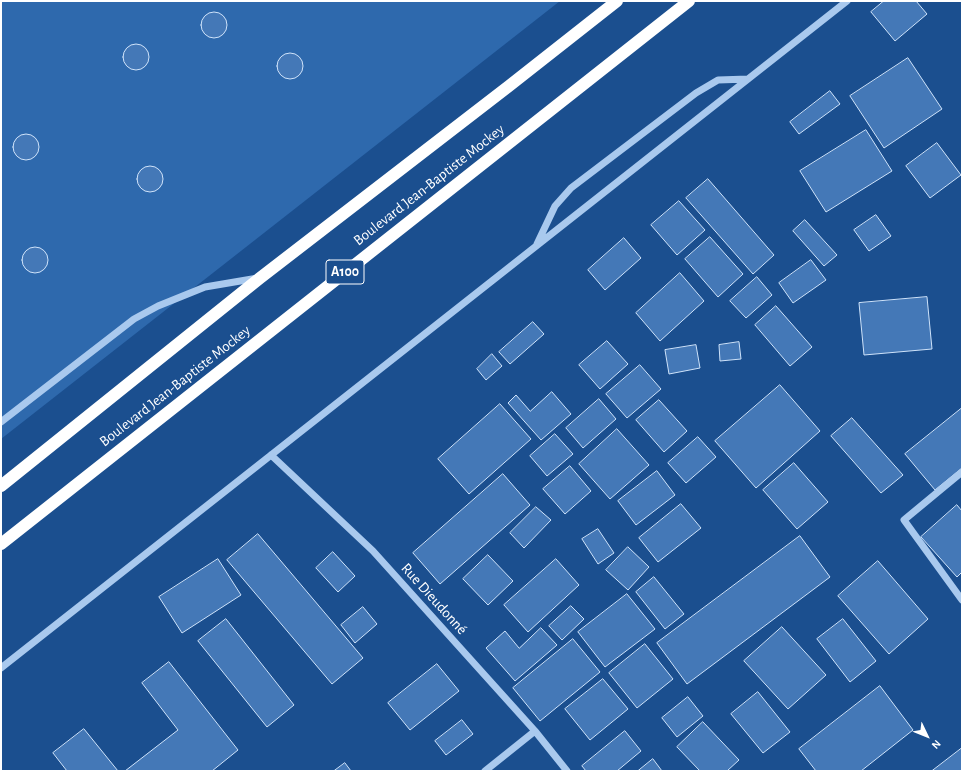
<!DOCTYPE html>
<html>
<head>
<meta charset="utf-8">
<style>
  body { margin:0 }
  #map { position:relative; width:963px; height:772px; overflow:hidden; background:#1b4f8f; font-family:"Alegreya Sans",sans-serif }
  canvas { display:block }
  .frame { position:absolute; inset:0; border:2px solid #fff; pointer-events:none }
  .north { position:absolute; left:907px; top:716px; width:40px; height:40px; -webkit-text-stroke:3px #1b4f8f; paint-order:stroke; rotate:133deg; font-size:11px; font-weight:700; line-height:16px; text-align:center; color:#fff }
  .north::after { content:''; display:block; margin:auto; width:14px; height:18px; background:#fff; clip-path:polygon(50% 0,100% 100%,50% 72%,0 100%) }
</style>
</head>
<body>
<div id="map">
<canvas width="963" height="772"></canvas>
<div class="frame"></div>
<div class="north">N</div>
</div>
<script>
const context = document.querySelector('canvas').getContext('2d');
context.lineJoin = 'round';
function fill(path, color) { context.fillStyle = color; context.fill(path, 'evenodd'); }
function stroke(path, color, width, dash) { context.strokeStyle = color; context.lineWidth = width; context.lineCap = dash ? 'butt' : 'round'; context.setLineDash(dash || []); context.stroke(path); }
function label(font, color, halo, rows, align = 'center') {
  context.font = font + ' "Alegreya Sans",sans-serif'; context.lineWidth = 3; context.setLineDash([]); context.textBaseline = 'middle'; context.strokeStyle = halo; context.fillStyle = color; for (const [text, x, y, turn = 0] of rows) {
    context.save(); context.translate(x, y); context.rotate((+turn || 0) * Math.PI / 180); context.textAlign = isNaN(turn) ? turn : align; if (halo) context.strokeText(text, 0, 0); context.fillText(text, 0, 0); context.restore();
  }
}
fill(new Path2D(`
  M 1,1 L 560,1 L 1,439 Z`), '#2e69ad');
const building = new Path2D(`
  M 884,1 L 916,1 L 927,14 L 895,41 L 871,12 Z
  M201 25a13 13 0 1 1 26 0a13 13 0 1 1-26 0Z
  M123 57a13 13 0 1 1 26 0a13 13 0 1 1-26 0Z
  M277 66a13 13 0 1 1 26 0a13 13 0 1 1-26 0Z
  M 908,58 L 942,109 L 884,148 L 850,96 Z
  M 830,91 L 840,104 L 799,134 L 790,122 Z
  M 866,130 L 892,171 L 826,212 L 800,171 Z
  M13 147a13 13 0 1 1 26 0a13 13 0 1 1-26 0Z
  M 937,143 L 961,175 L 930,198 L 906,166 Z
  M137 179a13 13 0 1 1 26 0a13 13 0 1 1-26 0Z
  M 708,179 L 774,255 L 753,274 L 686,198 Z
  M 679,201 L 705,230 L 677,255 L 651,225 Z
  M 876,215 L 891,236 L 869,251 L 854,230 Z
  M 805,220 L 837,255 L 824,266 L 793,231 Z
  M 710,237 L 743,274 L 718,297 L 685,259 Z
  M 624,238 L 641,258 L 605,290 L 588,270 Z
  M22 260a13 13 0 1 1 26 0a13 13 0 1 1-26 0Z
  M 811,260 L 826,280 L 793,303 L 779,283 Z
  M 680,273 L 704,301 L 660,341 L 636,313 Z
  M 757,277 L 772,295 L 746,318 L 730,301 Z
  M 927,297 L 932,349 L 864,355 L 859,303 Z
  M 776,306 L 812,347 L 790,366 L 755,325 Z
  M 533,322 L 544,334 L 510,364 L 499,352 Z
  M 607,341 L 628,364 L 600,389 L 579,365 Z
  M 739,342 L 741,359 L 720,361 L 719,345 Z
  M 696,345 L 700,368 L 669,374 L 665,350 Z
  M 492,354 L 502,366 L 486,380 L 477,369 Z
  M 640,365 L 661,389 L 627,418 L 606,394 Z
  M 780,385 L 820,431 L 756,488 L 715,441 Z
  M 552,392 L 571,414 L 541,440 L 508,403 L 516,395 L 530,411 Z
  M 599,399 L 616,419 L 583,448 L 566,428 Z
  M 659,400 L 687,431 L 664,452 L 636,420 Z
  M 500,404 L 531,439 L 469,494 L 438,459 Z
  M 962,408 L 962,468 L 935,490 L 905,454 Z
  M 852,418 L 903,475 L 881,493 L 831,436 Z
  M 617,429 L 649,465 L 610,499 L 579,464 Z
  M 555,434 L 573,454 L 547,476 L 530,456 Z
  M 698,437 L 716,457 L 686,483 L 668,463 Z
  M 794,463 L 828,502 L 797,529 L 763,490 Z
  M 570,466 L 591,491 L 565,514 L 543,489 Z
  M 657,471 L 675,495 L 636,525 L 618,501 Z
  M 503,474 L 530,505 L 440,584 L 413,553 Z
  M 681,504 L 701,528 L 658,562 L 639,538 Z
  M 957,505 L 962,511 L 962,572 L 957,577 L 921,537 Z
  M 536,507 L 551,520 L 524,548 L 510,533 Z
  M 598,529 L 614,553 L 598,564 L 582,539 Z
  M 258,534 L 363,658 L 332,684 L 227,560 Z
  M 800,536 L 830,577 L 687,684 L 657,643 Z
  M 628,547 L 649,567 L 628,590 L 606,570 Z
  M 333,552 L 355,576 L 338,592 L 316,568 Z
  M 488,555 L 513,581 L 488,605 L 463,579 Z
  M 218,559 L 241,595 L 182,633 L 159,597 Z
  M 556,559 L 579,585 L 528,632 L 504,605 Z
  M 878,561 L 928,619 L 889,654 L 838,596 Z
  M 654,577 L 684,614 L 665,629 L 636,592 Z
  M 627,594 L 655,629 L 605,667 L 578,632 Z
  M 571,606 L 584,619 L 562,640 L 549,626 Z
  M 363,607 L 377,624 L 355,643 L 341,625 Z
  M 226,619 L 294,705 L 267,727 L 198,641 Z
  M 843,619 L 876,661 L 850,682 L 817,639 Z
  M 782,627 L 826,675 L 788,709 L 744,661 Z
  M 541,628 L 557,645 L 515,681 L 486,648 L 505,631 L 519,648 Z
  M 573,639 L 600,672 L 540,721 L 513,688 Z
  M 645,644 L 673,679 L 637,708 L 609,673 Z
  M 169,662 L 238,750 L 212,771 L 125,771 L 178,730 L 142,683 Z
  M 437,664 L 459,691 L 410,730 L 388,703 Z
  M 603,679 L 628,709 L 590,740 L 565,709 Z
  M 880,686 L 913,730 L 861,771 L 816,771 L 799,749 Z
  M 758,692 L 790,732 L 763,753 L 731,714 Z
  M 688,697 L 703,716 L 677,737 L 662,718 Z
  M 462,720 L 473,734 L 446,755 L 435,741 Z
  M 703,722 L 739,760 L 727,771 L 700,771 L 677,747 Z
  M 84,729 L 118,771 L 67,771 L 53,753 Z
  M 625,731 L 641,751 L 617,771 L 586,771 L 582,766 Z
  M 962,748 L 962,771 L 932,771 Z
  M 653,759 L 662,771 L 638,771 Z
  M 345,763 L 351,771 L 334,771 Z`);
fill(building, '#4478b7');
stroke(building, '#cfe3fa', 1);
stroke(new Path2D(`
  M 537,244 L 555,206 L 571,188 L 696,93 L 718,80 L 748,79
  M 1,422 L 134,319 L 158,306 L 205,287 L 258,278
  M 271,455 L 373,551 L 535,731 L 567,771
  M 962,472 L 904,520 L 962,600
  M 1,668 L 847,1
  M 485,771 L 535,731`), '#a9c9ee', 7);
stroke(new Path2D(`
  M 1,486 L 260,278 L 509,86 L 617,1
  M 1,544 L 689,1`), '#fff', 12);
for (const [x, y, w] of [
  [345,272,38]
]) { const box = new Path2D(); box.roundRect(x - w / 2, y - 12, w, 24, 3); context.fillStyle = '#1b4f8f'; context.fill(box); stroke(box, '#fff', 1); }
label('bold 14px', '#fff', null, [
  ["A100",345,272]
]);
label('15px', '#fff', '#1b4f8f', [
  ["Boulevard Jean-Baptiste Mockey",429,185,-38],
  ["Boulevard Jean-Baptiste Mockey",175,386,-38],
  ["Rue Dieudonné",434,599,48]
]);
</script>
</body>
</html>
